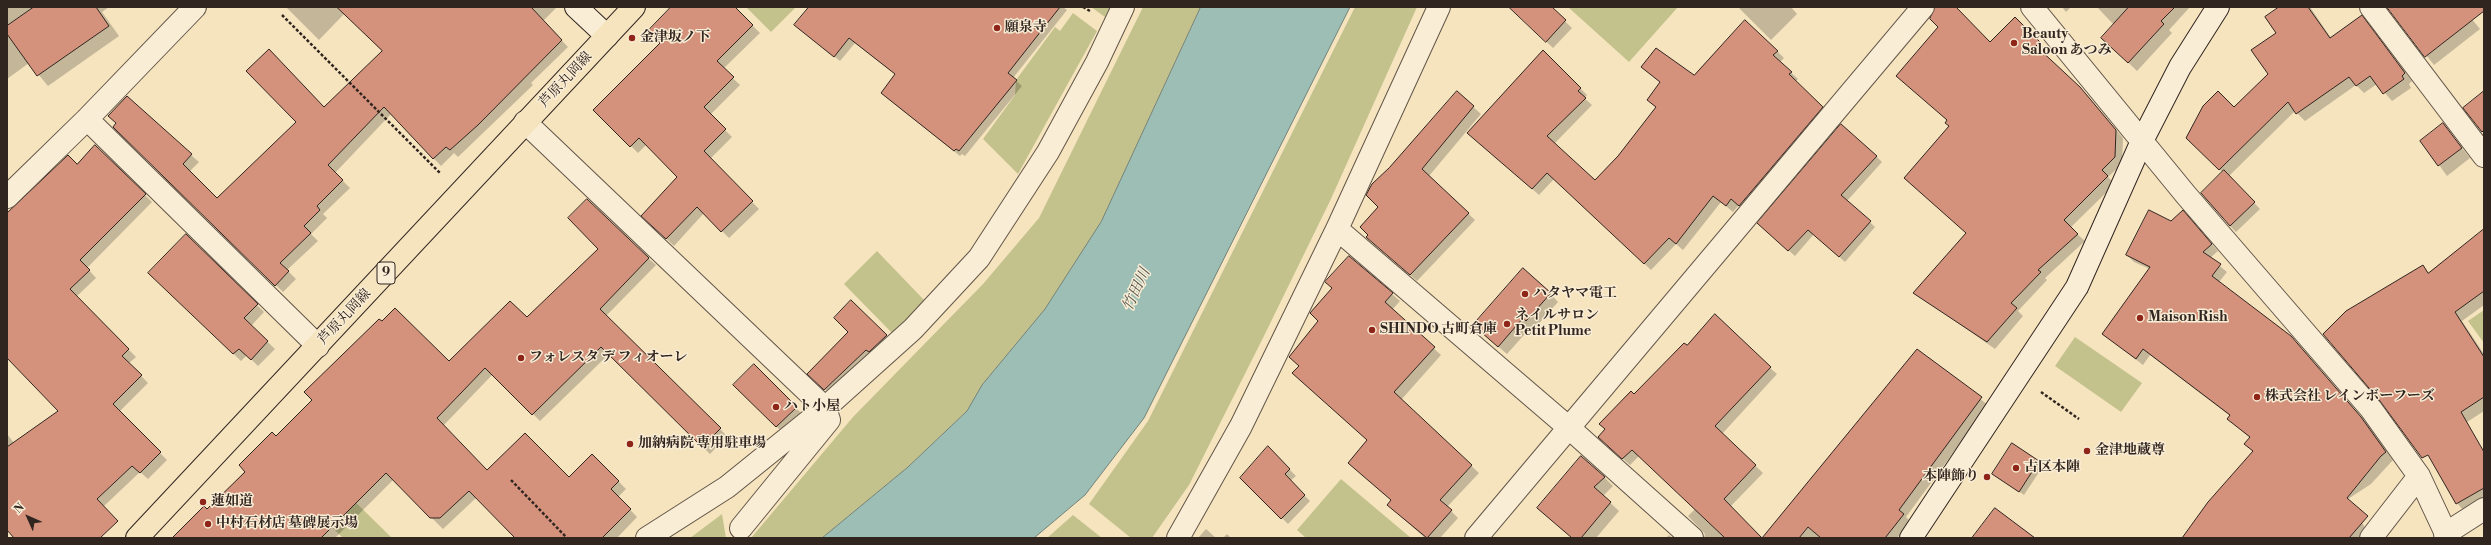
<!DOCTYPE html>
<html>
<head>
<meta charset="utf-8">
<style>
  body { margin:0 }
  #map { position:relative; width:2491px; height:545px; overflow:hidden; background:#f6e4bf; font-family:"Libre Bodoni",serif }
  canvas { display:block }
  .frame { position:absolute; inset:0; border:8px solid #312520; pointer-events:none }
  .north { position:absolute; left:8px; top:497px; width:40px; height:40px; -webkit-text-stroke:3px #f9edd5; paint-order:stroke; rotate:315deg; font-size:11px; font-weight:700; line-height:16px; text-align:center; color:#312520 }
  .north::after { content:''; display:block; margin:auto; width:14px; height:18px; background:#312520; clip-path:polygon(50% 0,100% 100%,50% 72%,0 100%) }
</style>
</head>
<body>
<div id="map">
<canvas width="2491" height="545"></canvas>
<div class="frame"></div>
<div class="north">N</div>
</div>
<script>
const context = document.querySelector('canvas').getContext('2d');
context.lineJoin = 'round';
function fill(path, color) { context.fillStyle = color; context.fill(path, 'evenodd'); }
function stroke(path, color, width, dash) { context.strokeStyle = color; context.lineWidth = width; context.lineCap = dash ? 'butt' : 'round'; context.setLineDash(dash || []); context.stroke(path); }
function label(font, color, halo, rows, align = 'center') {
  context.font = font + ' "Libre Bodoni","Noto Serif JP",serif'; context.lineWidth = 3; context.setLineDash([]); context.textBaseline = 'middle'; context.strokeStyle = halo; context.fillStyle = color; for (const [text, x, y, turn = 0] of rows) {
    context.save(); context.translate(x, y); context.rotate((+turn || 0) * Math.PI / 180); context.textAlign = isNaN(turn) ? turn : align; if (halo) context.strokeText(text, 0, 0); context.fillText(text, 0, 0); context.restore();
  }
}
fill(new Path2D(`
  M 746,7 L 796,7 L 771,32 Z
  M 1091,7 L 1110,7 L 1105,17 Z
  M 1143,7 L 1201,7 L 1101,222 L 1045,309 L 982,385 L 967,411 L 908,467 L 822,538 L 751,538 L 853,417 L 983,284 L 1039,218 Z
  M 1355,7 L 1417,7 L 1330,201 L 1262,340 L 1189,485 L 1152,538 L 1131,538 L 1089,504 L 1148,421 Z
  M 1568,7 L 1678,7 L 1629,62 Z
  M 1073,13 L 1097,31 L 1018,174 L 983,139 L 1015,95 L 1016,80 L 1055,27 L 1060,31 Z
  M 877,251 L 925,301 L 892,333 L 844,284 Z
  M 2484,310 L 2484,343 L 2468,321 Z
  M 2075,337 L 2142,383 L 2121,412 L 2055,366 Z
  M 1341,479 L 1411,538 L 1306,538 L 1297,530 Z
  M 344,491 L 392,538 L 343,538 L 320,516 Z
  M 722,514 L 726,538 L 690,538 Z
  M 1073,515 L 1102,538 L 1047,538 Z`), '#c4c28c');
const water = new Path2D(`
  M 1201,7 L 1350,7 L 1144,418 L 1085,495 L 1034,538 L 822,538 L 908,467 L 967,411 L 982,385 L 1045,309 L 1101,222 Z`);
fill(water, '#9dbeb4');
stroke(water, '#728179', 1);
fill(new Path2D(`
  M 7,7 L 109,7 L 102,12 L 119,36 L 48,86 L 29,63 L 7,79 Z
  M 286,7 L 557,7 L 543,21 L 568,47 L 531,83 L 533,85 L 458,157 L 454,153 L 441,166 L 391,114 L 335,173 L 350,188 L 323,214 L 327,218 L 311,234 L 318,241 L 287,270 L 296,279 L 283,292 L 114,127 L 191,155 L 199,162 L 189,172 L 217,200 L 324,108 L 383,51 L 345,13 L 319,40 Z
  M 674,7 L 734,7 L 760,33 L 723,69 L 740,85 L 710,115 L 732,137 L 710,159 L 759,209 L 729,238 L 704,213 L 674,246 L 643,216 L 679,177 L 646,145 L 638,153 L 595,110 L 662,43 Z
  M 810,7 L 1063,7 L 1067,10 L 1013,78 L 1022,86 L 965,156 L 962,154 L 960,156 L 887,98 L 896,75 L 855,43 L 840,61 L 801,30 Z
  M 1510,7 L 1550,7 L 1572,28 L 1553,48 Z
  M 1738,7 L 1791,7 L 1797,14 L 1771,40 Z
  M 1943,7 L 1955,7 L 1990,44 L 2015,19 L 2046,50 L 2043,53 L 2087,95 L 2123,138 L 2122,164 L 2108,177 L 2115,184 L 2070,228 L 2085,241 L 2045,278 L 2047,280 L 2018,311 L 2023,316 L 1995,349 L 1915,293 L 1967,233 L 1948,121 L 1940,27 Z
  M 2062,7 L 2071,7 L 2066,12 Z
  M 2097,7 L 2190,7 L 2169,30 L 2172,33 L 2137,71 L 2111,46 L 2114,25 Z
  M 2281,7 L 2310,7 L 2331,38 L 2362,17 L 2412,81 L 2409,84 L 2411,88 L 2392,101 L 2377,84 L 2364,93 L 2356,85 L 2305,121 L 2295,111 L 2229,176 L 2260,209 L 2236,232 L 2230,226 L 2223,173 L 2188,138 L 2234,108 L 2270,74 Z
  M 2388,7 L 2462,7 L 2480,29 L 2434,65 Z
  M 1543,51 L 1587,95 L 1584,98 L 1592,105 L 1554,144 L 1595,182 L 1619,157 L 1657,108 L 1648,100 L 1661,83 L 1642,67 L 1694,77 L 1777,51 L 1784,58 L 1780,62 L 1798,79 L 1795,82 L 1829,114 L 1746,212 L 1739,205 L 1733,212 L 1721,202 L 1683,250 L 1676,244 L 1651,270 L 1554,179 L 1539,195 L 1476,139 Z
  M 1457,93 L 1481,114 L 1429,176 L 1475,220 L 1417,281 L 1367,237 L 1380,207 L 1389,169 Z
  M 2443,124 L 2470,158 L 2447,176 L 2422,141 Z
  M 95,146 L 152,202 L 87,268 L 96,278 L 76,297 L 136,357 L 129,363 L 148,383 L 119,412 L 167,460 L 148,479 L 140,472 L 103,507 L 89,538 L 15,538 L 7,528 L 7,434 L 14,443 L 59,411 L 7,357 L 7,215 L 77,165 Z
  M 1876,156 L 1882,162 L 1847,201 L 1875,227 L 1845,262 L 1814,234 L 1795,256 L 1764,229 Z
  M 2189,218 L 2218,251 L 2210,258 L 2227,272 L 2219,282 L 2298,344 L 2368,425 L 2393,460 L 2371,484 L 2348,499 L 2367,531 L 2362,538 L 2197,538 L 2253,452 L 2246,444 L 2250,438 L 2228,419 L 2230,416 L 2150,355 L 2143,365 L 2103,334 L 2150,269 L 2134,262 L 2127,255 L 2171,222 Z
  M 2484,230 L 2484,305 L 2462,321 L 2484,354 L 2484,411 L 2421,452 L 2423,266 L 2429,273 Z
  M 186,235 L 264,312 L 251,326 L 275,349 L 258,366 L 247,355 L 241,361 L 156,280 Z
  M 1349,257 L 1400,301 L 1392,310 L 1441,355 L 1401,400 L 1479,473 L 1447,507 L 1458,518 L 1440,538 L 1425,538 L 1388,505 L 1392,501 L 1368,441 L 1300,367 L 1333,288 Z
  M 648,258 L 656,265 L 606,316 L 727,436 L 710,454 L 609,354 L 540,421 L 493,374 L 443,426 L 487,471 L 569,478 L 592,455 L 626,489 L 618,497 L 637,517 L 617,538 L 517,538 L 477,497 L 443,529 L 393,480 L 335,538 L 174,538 L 207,511 L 276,438 L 449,362 L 527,319 Z
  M 1550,293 L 1558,302 L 1535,328 L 1532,326 L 1507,354 L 1482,333 Z
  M 851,302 L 891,340 L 829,393 L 809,374 L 850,332 Z
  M 1687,346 L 1770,368 L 1777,374 L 1722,434 L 1763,473 L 1730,507 L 1761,538 L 1704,538 L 1705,534 L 1688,516 L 1695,509 L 1639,456 L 1630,465 L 1606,444 L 1634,395 Z
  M 1917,350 L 1988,405 L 1906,517 L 1911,522 L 1897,538 L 1763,538 Z
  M 754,366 L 806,418 L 787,437 L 735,385 Z
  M 2012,445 L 2043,466 L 2024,495 L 1994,474 Z
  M 1268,448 L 1296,476 L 1290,481 L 1310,501 L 1288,524 L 1241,478 Z
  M 2484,455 L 2484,498 L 2464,511 L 2457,503 L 2443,478 Z
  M 1604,477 L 1613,486 L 1603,496 L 1619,511 L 1596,538 L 1572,538 L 1538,508 Z
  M 1206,529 L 1216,538 L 1198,538 Z
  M 1227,534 L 1231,538 L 1223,538 Z
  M 1669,535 L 1672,538 L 1666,538 Z`), '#0003');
const building = new Path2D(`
  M 34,7 L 96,7 L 109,26 L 37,76 L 7,34 L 7,26 Z
  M 337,7 L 531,7 L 562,40 L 478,125 L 450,150 L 446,147 L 433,159 L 384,107 L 328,165 L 343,180 L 317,206 L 320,210 L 304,226 L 311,233 L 280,263 L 289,271 L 275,286 L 113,127 L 116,123 L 108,116 L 127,96 L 192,154 L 183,164 L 217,198 L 296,122 L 246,71 L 269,49 L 324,107 L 382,51 Z
  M 671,7 L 735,7 L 753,25 L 717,61 L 734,77 L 704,107 L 726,129 L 704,151 L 753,201 L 721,232 L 697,207 L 666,239 L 641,216 L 677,177 L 639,138 L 630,147 L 593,110 L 660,43 L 648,31 Z
  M 809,7 L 1060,7 L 1008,73 L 1017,80 L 959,151 L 956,149 L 954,151 L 881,93 L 895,74 L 849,38 L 834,57 L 794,25 Z
  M 1509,7 L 1552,7 L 1566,20 L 1546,42 Z
  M 1935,7 L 1956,7 L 1990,42 L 2015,17 L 2040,42 L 2036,46 L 2080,87 L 2116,130 L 2115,157 L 2102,170 L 2108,176 L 2064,220 L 2078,234 L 2038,270 L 2041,272 L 2011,303 L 2017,308 L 1987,342 L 1913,293 L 1966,233 L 1904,178 L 1949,126 L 1945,123 L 1947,120 L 1896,76 L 1938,27 L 1930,19 Z
  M 2129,7 L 2175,7 L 2161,21 L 2164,24 L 2128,63 L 2101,38 Z
  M 2279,7 L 2308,7 L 2330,38 L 2362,15 L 2405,73 L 2402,76 L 2404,79 L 2383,94 L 2370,76 L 2356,86 L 2349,77 L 2296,114 L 2288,102 L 2219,170 L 2186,138 L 2203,106 L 2218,91 L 2234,107 L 2268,74 L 2251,50 L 2276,33 L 2265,17 Z
  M 2387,7 L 2484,7 L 2484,11 L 2425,57 Z
  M 1745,20 L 1778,51 L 1773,55 L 1792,72 L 1789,74 L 1823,107 L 1739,206 L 1731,199 L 1726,206 L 1713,196 L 1676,244 L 1669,238 L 1644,264 L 1547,173 L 1532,189 L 1467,133 L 1543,50 L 1581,88 L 1578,91 L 1586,98 L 1547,136 L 1595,180 L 1618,156 L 1656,107 L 1647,100 L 1660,82 L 1641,67 L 1656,48 L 1694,75 Z
  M 1457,91 L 1474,106 L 1422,169 L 1469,213 L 1410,275 L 1366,237 L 1368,235 L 1360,227 L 1378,207 L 1366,195 L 1372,184 L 1389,168 Z
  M 2484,91 L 2484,130 L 2482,132 L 2463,108 Z
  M 2443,123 L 2462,148 L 2438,166 L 2420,141 Z
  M 1841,124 L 1877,156 L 1841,195 L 1871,221 L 1839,257 L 1808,230 L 1788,251 L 1757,223 Z
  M 95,145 L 146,194 L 80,260 L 90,270 L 70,289 L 129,349 L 122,356 L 142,375 L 113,404 L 161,452 L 140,473 L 132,466 L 97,499 L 118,521 L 100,538 L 14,538 L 7,530 L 7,447 L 58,411 L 7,358 L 7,213 L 68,155 L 77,164 Z
  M 2224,170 L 2255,202 L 2230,226 L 2201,193 Z
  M 587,199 L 649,258 L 600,309 L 721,428 L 702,447 L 601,347 L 532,415 L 485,368 L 437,418 L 487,470 L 525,433 L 569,477 L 592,454 L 619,481 L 611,489 L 631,509 L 602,538 L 515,538 L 469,491 L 440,518 L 430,518 L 386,473 L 321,538 L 172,538 L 204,506 L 207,509 L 245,472 L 239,465 L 272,432 L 276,436 L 312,400 L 304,392 L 379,319 L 382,321 L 395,308 L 449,361 L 510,301 L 527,317 L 598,249 L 568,218 Z
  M 2149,210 L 2171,221 L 2183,210 L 2212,244 L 2203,252 L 2221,264 L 2212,276 L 2291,336 L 2361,417 L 2386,452 L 2381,456 L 2347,498 L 2368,516 L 2349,538 L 2182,538 L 2208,502 L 2253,451 L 2244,444 L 2250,437 L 2227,419 L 2230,415 L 2143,349 L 2136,359 L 2102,334 L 2150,267 L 2126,255 Z
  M 2484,229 L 2484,291 L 2455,312 L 2484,357 L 2484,397 L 2461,412 L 2484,452 L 2484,488 L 2456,504 L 2428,455 L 2422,458 L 2380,401 L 2323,334 L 2346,311 L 2423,265 L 2428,273 Z
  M 186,234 L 258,304 L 244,318 L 268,341 L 251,360 L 239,349 L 233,354 L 148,273 Z
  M 1349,256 L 1393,293 L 1385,302 L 1435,347 L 1394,392 L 1472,465 L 1440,500 L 1452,510 L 1427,538 L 1387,505 L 1391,500 L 1348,463 L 1367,440 L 1292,373 L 1299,366 L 1289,357 L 1318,321 L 1310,313 L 1332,288 L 1325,282 Z
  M 1523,268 L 1551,293 L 1526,321 L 1523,318 L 1498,347 L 1473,325 Z
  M 851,300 L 887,335 L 869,352 L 866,350 L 824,390 L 807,374 L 848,332 L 834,318 Z
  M 1715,314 L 1771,367 L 1715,426 L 1756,465 L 1724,499 L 1762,538 L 1917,349 L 1982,397 L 1899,510 L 1904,514 L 1885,538 L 1821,538 L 1808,527 L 1799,538 L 1725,538 L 1632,450 L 1622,459 L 1598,437 L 1605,429 L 1599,424 L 1631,391 L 1634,394 L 1684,343 L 1687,345 Z
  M 754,364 L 797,407 L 776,427 L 733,385 Z
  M 2012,443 L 2039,461 L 2019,492 L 1992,474 Z
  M 1268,446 L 1290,469 L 1285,474 L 1305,495 L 1281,519 L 1240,478 Z
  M 1581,456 L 1605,477 L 1594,487 L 1611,502 L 1581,538 L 1572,538 L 1537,508 Z
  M 1995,508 L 2035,538 L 1972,538 Z`);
fill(building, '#d4927d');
stroke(building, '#312520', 1);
const street = new Path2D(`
  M 2032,7 L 2186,195 L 2371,409 L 2419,476 L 2448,538
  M 2371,7 L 2484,156
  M 87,119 L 318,346
  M 525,122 L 825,408 L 829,420 L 741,528
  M 7,197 L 87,119 L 195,7
  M 1337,229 L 1568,427 L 1692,538
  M 2445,534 L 2484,509
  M 647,538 L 727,487 L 825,408 L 913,329 L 979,258 L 1048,152 L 1097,62 L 1123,7
  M 1178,538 L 1241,426 L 1337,229 L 1439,7
  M 1476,538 L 1923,7
  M 2371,538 L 2419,476`);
const secondary = new Path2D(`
  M 576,7 L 607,36
  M 1911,538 L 2077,287 L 2142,141 L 2180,67 L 2218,7`);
const primary = new Path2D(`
  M 137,538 L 634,7`);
stroke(street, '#625548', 24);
stroke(secondary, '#312520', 24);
stroke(primary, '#312520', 24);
stroke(new Path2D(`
  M 1083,7 L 1090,11
  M 282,15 L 440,173
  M 2041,392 L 2079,419
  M 511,480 L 567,538`), '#312520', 2.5, [3, 2]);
stroke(street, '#f9edd5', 22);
stroke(secondary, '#f9edd5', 22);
stroke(primary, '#f6e4bf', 22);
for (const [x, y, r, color] of [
  [997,28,4,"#8f2418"],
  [632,38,4,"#8f2418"],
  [2014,43,4,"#8f2418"],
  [1525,294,4,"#8f2418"],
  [2140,318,4,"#8f2418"],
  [1507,324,4,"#8f2418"],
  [1372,330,4,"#8f2418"],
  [521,358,4,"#8f2418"],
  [2257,397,4,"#8f2418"],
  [776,407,4,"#8f2418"],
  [630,444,4,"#8f2418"],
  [2087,451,4,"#8f2418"],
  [2016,468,4,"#8f2418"],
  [1987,477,4,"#8f2418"],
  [203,502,4,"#8f2418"],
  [208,524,4,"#8f2418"]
]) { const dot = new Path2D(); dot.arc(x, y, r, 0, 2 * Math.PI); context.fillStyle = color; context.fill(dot); stroke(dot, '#f9edd5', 1.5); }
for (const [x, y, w] of [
  [386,273,18]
]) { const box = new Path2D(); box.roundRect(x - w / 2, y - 11, w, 22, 3); context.fillStyle = '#f9edd5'; context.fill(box); stroke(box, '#312520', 1); }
label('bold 13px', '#312520', null, [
  ["9",386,273]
]);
label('bold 14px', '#312520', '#f9edd5', [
  ["願泉寺",1005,28],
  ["Beauty",2022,35],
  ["Saloon あつみ",2022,51],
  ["金津坂ノ下",640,38],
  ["ハタヤマ電工",1533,294],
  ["ネイルサロン",1515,316],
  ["Petit Plume",1515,332],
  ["Maison Rish",2148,318],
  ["SHINDO 古町倉庫",1380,330],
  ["フォレスタ デ フィオーレ",529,358],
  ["株式会社 レインボーフーズ",2265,397],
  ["ハト小屋",784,407],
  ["加納病院 専用駐車場",638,444],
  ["金津地蔵尊",2095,451],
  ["古区本陣",2024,468],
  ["本陣飾り",1979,477,"right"],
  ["蓮如道",211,502],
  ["中村石材店 墓碑展示場",216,524]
], 'left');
label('14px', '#312520', '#f9edd5', [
  ["芦原丸岡線",566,80,-47],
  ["芦原丸岡線",345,317,-47]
]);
label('italic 15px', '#51534c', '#f9edd5', [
  ["竹田川",1137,290,-65]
]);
</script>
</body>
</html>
